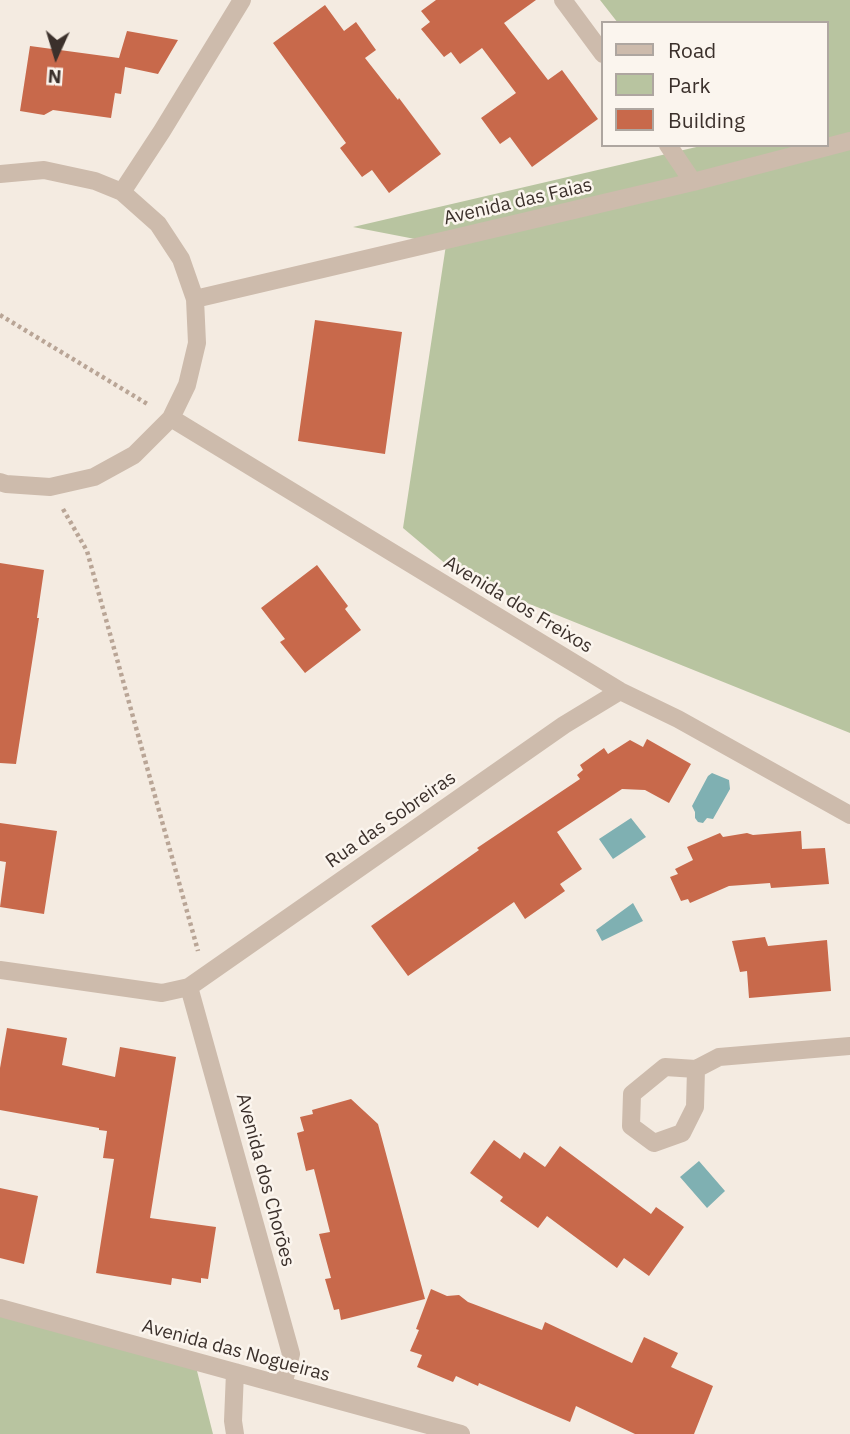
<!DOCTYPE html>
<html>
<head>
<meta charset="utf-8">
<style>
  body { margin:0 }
  #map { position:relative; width:850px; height:1434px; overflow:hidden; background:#f4ebe1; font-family:"IBM Plex Sans",sans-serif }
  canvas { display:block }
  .legend { position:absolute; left:601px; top:21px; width:228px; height:126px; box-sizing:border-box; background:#fbf5ee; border:2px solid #aea6a0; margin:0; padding:9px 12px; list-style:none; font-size:21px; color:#3b302b }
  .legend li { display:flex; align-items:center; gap:14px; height:35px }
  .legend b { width:35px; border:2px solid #aea6a0 }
  .north { position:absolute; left:21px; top:21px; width:70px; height:70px; -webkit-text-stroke:5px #fbf5ee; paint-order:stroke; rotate:184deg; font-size:19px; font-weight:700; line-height:28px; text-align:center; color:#3b302b }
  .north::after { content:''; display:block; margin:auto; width:24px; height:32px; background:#3b302b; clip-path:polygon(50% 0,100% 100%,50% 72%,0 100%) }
</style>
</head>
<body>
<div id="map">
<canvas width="850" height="1434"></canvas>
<ul class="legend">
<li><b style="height:9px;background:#cdbbac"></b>Road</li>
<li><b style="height:19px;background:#b8c4a0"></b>Park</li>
<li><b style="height:19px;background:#c8694b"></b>Building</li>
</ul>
<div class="north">N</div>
</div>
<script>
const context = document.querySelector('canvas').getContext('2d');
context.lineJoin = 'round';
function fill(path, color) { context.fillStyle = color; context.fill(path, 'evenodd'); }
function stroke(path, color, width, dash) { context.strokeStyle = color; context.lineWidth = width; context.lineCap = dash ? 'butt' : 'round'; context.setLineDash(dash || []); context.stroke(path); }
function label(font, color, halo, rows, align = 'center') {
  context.font = font + ' "IBM Plex Sans",sans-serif'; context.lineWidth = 5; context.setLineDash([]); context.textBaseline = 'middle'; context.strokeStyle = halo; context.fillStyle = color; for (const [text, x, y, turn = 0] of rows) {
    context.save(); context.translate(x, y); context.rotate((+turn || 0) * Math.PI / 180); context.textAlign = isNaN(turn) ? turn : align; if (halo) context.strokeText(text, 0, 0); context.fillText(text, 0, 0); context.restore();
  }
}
fill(new Path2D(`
  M 600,0 L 850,0 L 850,733 L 460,576 L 403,528 L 446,245 L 353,227 L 705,145 L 827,145 L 827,23 L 618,23 Z
  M 0,1303 L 195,1363 L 213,1434 L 0,1434 Z`), '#b8c4a0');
fill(new Path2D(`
  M 712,773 L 729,780 L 730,789 L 713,819 L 707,818 L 703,823 L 698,822 L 695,818 L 695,812 L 692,806 L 708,776 Z
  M 631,818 L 646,837 L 613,859 L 599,839 Z
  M 633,903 L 643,921 L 602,941 L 596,930 Z
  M 699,1161 L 725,1191 L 707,1208 L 680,1177 Z`), '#7fb0b2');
fill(new Path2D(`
  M 436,0 L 536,0 L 504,23 L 548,80 L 562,70 L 598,119 L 532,167 L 510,137 L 500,144 L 481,118 L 516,93 L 482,48 L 460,64 L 451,52 L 444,57 L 421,29 L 430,22 L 421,11 Z
  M 325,5 L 344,31 L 356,22 L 376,50 L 365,58 L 398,100 L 399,98 L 441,154 L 389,193 L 372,170 L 362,177 L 340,148 L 346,143 L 273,43 Z
  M 127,31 L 178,40 L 158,74 L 125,67 L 121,94 L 115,93 L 111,118 L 53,110 L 44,115 L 20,111 L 30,46 L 119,58 Z
  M 315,320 L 402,332 L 385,454 L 298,441 Z
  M 0,563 L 44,570 L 37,618 L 39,618 L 16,764 L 0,763 Z
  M 317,565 L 348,606 L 345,609 L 361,630 L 305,673 L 280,642 L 285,639 L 261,608 Z
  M 647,739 L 691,764 L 669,803 L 645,790 L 622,789 L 557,832 L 582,869 L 560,884 L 565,891 L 525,919 L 514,902 L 408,976 L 371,926 L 479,850 L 477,848 L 580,779 L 577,775 L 583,770 L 580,765 L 604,748 L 608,754 L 630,740 L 643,747 Z
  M 0,823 L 57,831 L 44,914 L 0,907 L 6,862 L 0,861 Z
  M 801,831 L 802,849 L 825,848 L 829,884 L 771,888 L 770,883 L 729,886 L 690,903 L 688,899 L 681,901 L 670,877 L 678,874 L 675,869 L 693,860 L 687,847 L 720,833 L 723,837 L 747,833 L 753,835 Z
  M 765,937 L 768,946 L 827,940 L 831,991 L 749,998 L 747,971 L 740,972 L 732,941 Z
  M 7,1028 L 67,1038 L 62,1065 L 115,1077 L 120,1047 L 176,1057 L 150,1218 L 216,1227 L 208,1279 L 201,1278 L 201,1283 L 172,1278 L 171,1285 L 96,1273 L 114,1159 L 103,1158 L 107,1131 L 99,1130 L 99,1128 L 0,1110 L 0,1068 Z
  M 351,1099 L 378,1124 L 425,1299 L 341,1320 L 339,1309 L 334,1310 L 325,1279 L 331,1278 L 319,1234 L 330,1232 L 314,1169 L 306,1171 L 297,1133 L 304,1131 L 300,1117 L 313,1114 L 312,1110 Z
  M 494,1140 L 520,1159 L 524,1152 L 545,1167 L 560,1146 L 651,1214 L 656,1207 L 684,1227 L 649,1276 L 624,1258 L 617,1268 L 547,1216 L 538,1228 L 500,1201 L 503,1197 L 470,1173 Z
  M 0,1188 L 38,1196 L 24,1264 L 0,1258 Z
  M 431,1289 L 447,1296 L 459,1295 L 468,1302 L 542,1330 L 545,1322 L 632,1363 L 644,1337 L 678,1353 L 671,1367 L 713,1386 L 694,1434 L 635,1434 L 576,1406 L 570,1422 L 479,1383 L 478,1386 L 456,1376 L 453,1382 L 417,1367 L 422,1355 L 410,1351 L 419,1330 L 416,1329 Z`), '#c8694b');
stroke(new Path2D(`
  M 0,315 L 149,405
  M 63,509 L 87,551 L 198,951`), '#b9a596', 4.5, [3.5, 3.5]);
stroke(new Path2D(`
  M 563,0 L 603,54
  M 668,145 L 693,182
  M 0,174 L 44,170 L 95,181 L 122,192 L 158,224 L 181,259 L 195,299 L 197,343 L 187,385 L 171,418 L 134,455 L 94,477 L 50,487 L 6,484 L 0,482
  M 122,192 L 162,131 L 242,0
  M 195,299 L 693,182 L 850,141
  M 171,418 L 620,691 L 678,719 L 850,815
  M 0,970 L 162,993 L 189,987 L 564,725 L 620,691
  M 189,987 L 291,1354 L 283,1385
  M 696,1069 L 695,1107 L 682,1133 L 654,1143 L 631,1126 L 632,1094 L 665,1067 L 696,1069 L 719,1057 L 850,1046
  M 0,1308 L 461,1434
  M 235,1372 L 233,1421 L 235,1434`), '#cdbbac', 18);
label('19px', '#3b302b', '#fbf5ee', [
  ["Avenida das Faias",518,202,-13],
  ["Avenida dos Freixos",518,605,31],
  ["Rua das Sobreiras",391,820,-35],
  ["Avenida dos Chorões",265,1180,75],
  ["Avenida das Nogueiras",236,1351,15]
]);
</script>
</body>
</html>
